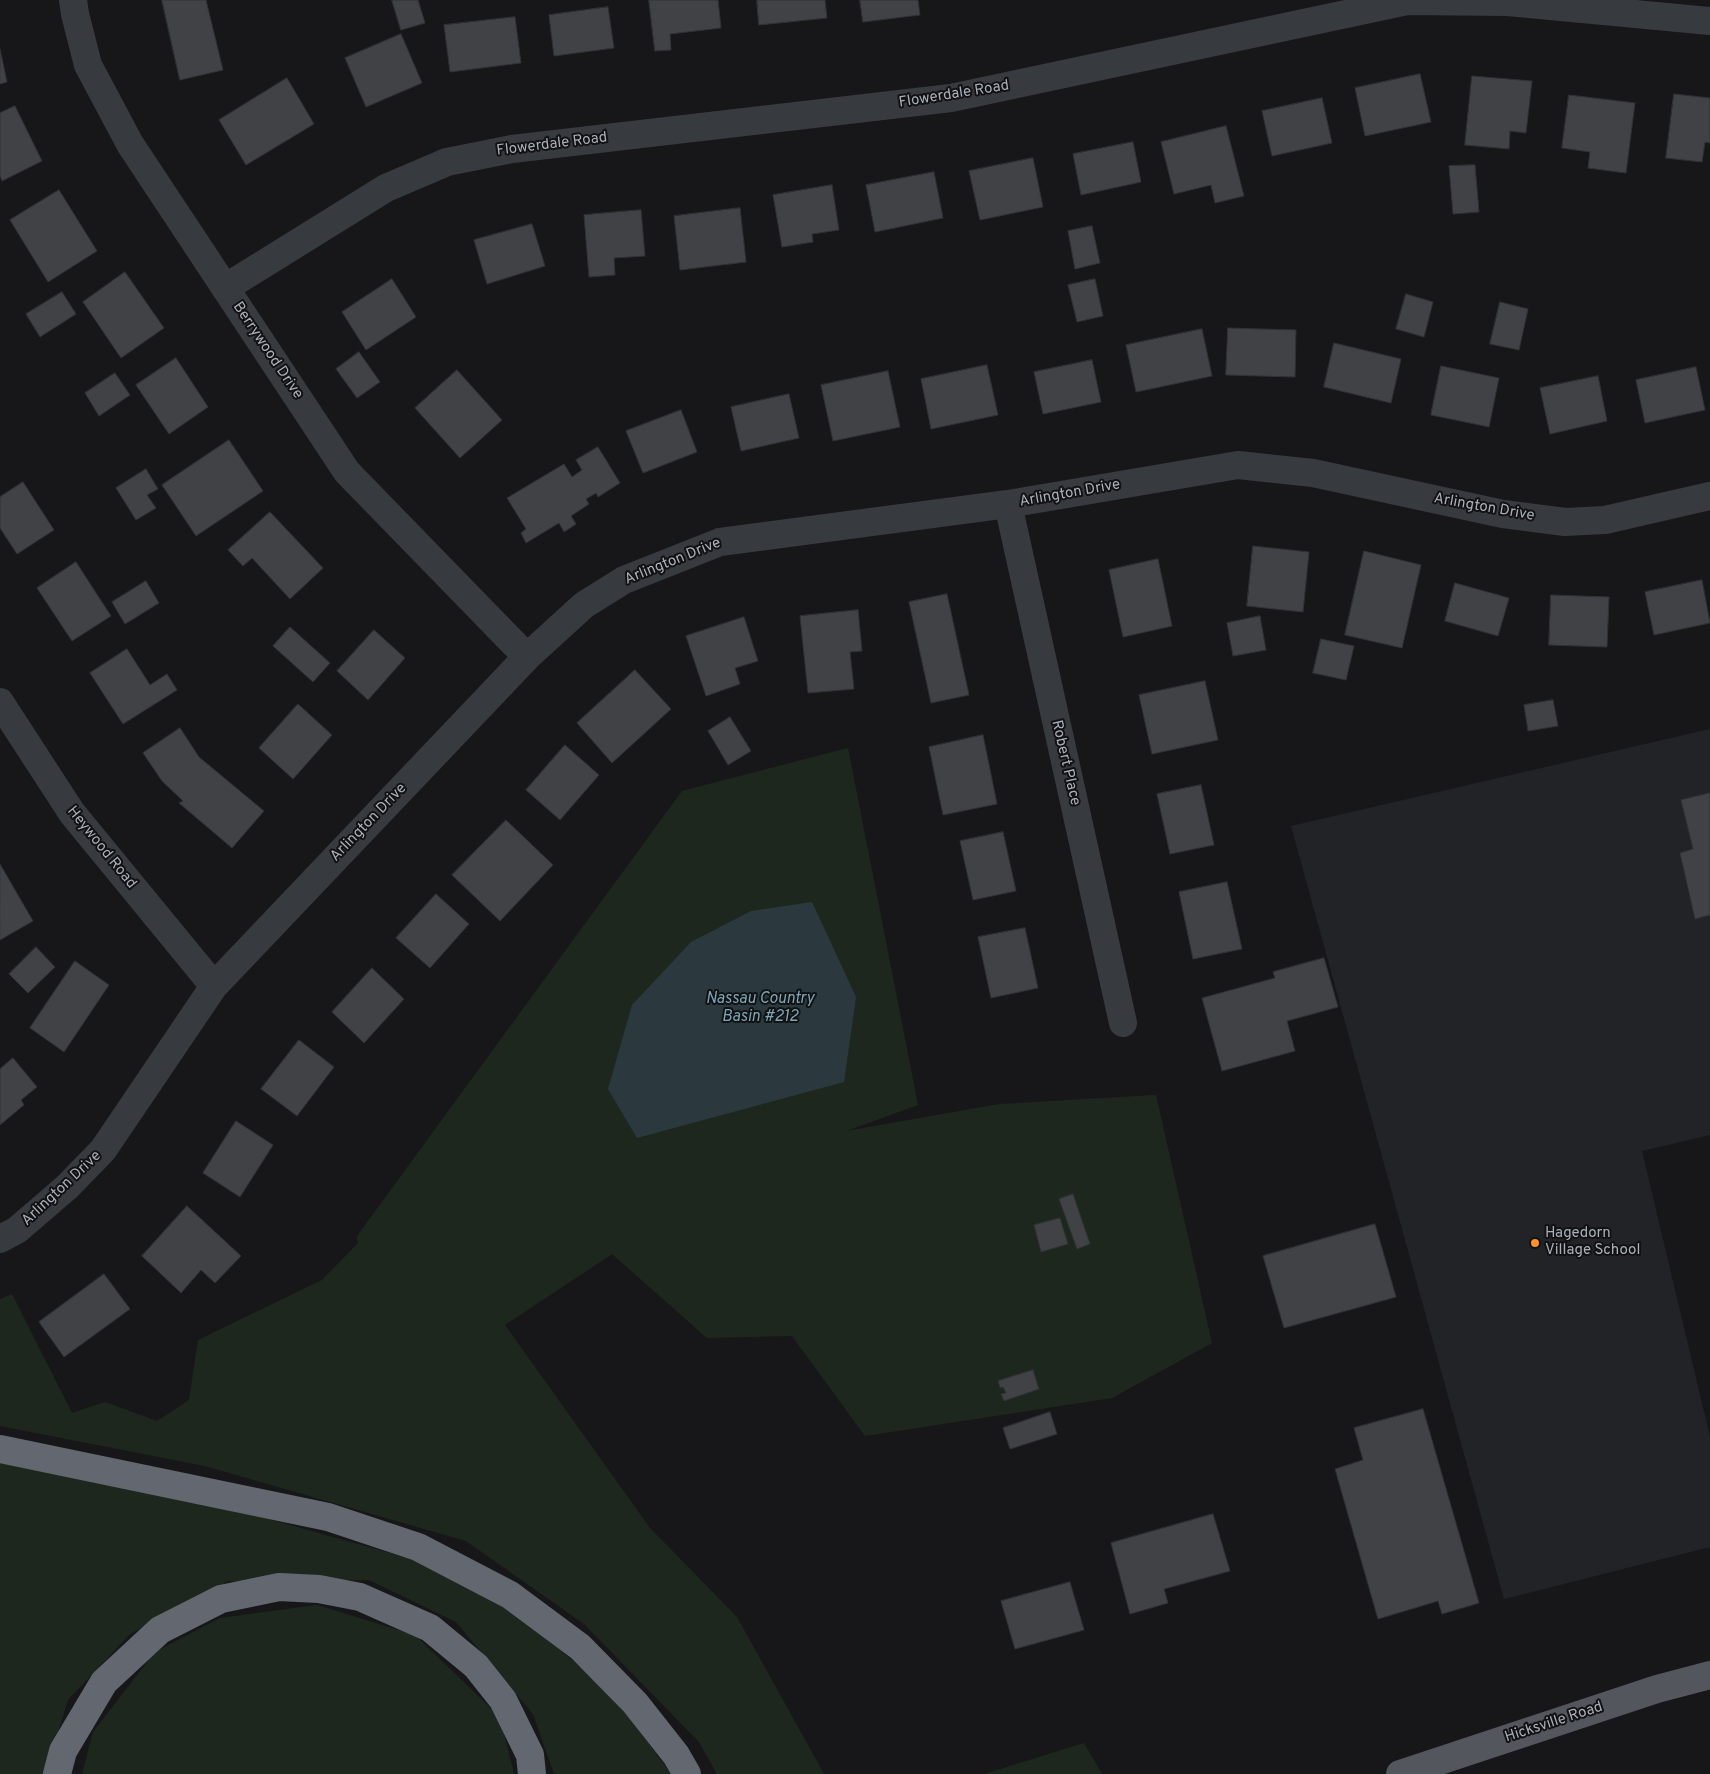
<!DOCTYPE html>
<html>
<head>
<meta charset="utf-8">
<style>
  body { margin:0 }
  canvas { display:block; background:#171719 }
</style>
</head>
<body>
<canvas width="1710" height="1774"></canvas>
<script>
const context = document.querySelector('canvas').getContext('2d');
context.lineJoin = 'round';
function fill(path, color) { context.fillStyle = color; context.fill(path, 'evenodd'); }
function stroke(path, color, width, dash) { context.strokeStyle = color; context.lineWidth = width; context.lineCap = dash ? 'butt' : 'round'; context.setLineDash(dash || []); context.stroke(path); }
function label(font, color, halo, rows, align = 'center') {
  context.font = font + ' Overpass,sans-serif'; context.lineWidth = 4; context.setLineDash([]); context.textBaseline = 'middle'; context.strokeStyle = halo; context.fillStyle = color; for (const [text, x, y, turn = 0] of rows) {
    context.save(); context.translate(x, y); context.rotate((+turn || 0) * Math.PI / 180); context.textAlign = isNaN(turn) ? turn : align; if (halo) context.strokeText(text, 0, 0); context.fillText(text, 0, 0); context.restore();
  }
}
fill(new Path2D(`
  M 1710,729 L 1710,1135 L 1642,1151 L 1710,1437 L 1710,1547 L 1504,1599 L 1291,826 Z`), '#222326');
fill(new Path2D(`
  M 848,748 L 918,1105 L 846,1131 L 999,1104 L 1156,1095 L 1212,1343 L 1112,1398 L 865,1436 L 792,1336 L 707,1338 L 612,1254 L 505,1325 L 650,1528 L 737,1617 L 824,1774 L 717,1774 L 699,1742 L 584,1624 L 466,1541 L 205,1466 L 0,1426 L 0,1299 L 12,1294 L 72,1413 L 105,1402 L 157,1421 L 189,1400 L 198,1340 L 322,1280 L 358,1243 L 357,1236 L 682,791 Z
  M 0,1463 L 243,1512 L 430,1564 L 528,1622 L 614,1696 L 671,1774 L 554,1774 L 533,1714 L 456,1622 L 369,1580 L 228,1581 L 130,1634 L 68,1700 L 45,1774 L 0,1774 Z
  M 317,1605 L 415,1635 L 500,1717 L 514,1774 L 82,1774 L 93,1732 L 155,1652 L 220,1618 Z
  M 1084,1743 L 1102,1774 L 984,1774 Z`), '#1e271e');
fill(new Path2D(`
  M 812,902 L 856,997 L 844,1082 L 637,1138 L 608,1089 L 632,1005 L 691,942 L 751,911 Z`), '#2b393e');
const building = new Path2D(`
  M 162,0 L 206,0 L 223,70 L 180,80 Z
  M 392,0 L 418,0 L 425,23 L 401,30 Z
  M 649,0 L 718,0 L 721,28 L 670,34 L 671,50 L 655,51 Z
  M 757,0 L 825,0 L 827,18 L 759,25 Z
  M 860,0 L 918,0 L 920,15 L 863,22 Z
  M 608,7 L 614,48 L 554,56 L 549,15 Z
  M 515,17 L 521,63 L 450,72 L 444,25 Z
  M 401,34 L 422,83 L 366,107 L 345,58 Z
  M 0,49 L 7,82 L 0,84 Z
  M 1420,74 L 1431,122 L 1365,136 L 1355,88 Z
  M 1472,76 L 1532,81 L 1526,133 L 1510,131 L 1509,149 L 1465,145 Z
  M 287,78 L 314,124 L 246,165 L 219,120 Z
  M 1674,94 L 1710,98 L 1710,143 L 1705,142 L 1702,162 L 1666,158 Z
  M 1569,95 L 1635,103 L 1626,173 L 1588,168 L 1590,152 L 1562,148 Z
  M 1322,98 L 1332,143 L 1272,156 L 1262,111 Z
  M 15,106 L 42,161 L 2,181 L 0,176 L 0,113 Z
  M 1226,126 L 1244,196 L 1215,203 L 1211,185 L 1174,194 L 1161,142 Z
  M 1133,142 L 1141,182 L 1081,195 L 1073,154 Z
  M 1033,158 L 1043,207 L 980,220 L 969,171 Z
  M 1475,165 L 1479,212 L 1453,214 L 1449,166 Z
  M 934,172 L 943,218 L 875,232 L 866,185 Z
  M 832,185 L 839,230 L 812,234 L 813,242 L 782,247 L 773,195 Z
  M 59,190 L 97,251 L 48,282 L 10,220 Z
  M 740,208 L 746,262 L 680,270 L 674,216 Z
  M 641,210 L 645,256 L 614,258 L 615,275 L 589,277 L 584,215 Z
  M 532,224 L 545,266 L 487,284 L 474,240 Z
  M 1092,226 L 1100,263 L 1075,269 L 1068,231 Z
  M 125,272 L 164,328 L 121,358 L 83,302 Z
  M 392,279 L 416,317 L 366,350 L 342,312 Z
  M 1095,279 L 1103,316 L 1077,322 L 1068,285 Z
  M 62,292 L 76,314 L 40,337 L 26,314 Z
  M 1406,294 L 1433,302 L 1424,337 L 1396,329 Z
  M 1500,302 L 1528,309 L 1519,350 L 1490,344 Z
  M 1228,328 L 1296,330 L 1295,377 L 1226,375 Z
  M 1202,329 L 1212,376 L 1136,392 L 1126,345 Z
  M 1334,343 L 1401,359 L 1391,403 L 1324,387 Z
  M 359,352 L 380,382 L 357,398 L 336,369 Z
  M 176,358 L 208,407 L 169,434 L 136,385 Z
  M 1092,360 L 1101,402 L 1043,414 L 1034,372 Z
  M 987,365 L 998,415 L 931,429 L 921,379 Z
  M 1441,366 L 1499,378 L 1489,427 L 1431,415 Z
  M 1696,367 L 1705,410 L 1645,423 L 1636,380 Z
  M 457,370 L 502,420 L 460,458 L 415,408 Z
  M 888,371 L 900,427 L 833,441 L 821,385 Z
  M 115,373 L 130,395 L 99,416 L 85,393 Z
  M 1598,376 L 1607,421 L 1550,434 L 1540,388 Z
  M 789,394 L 799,438 L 741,451 L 731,407 Z
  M 681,410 L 697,452 L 643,473 L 626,431 Z
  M 229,440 L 263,491 L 196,536 L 162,485 Z
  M 598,447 L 620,483 L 598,497 L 596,493 L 586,499 L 589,504 L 571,516 L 576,524 L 564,532 L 559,523 L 526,543 L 521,533 L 526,529 L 507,498 L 564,464 L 572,477 L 582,470 L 576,460 Z
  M 146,469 L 158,489 L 147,495 L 156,508 L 136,520 L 116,488 Z
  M 23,482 L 54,530 L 17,554 L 0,528 L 0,497 Z
  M 270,512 L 323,568 L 290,599 L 252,558 L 243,566 L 228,550 Z
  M 1253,546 L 1309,552 L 1303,612 L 1247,606 Z
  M 1364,551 L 1421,565 L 1402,648 L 1345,635 Z
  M 1158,559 L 1172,626 L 1123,637 L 1109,570 Z
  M 76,562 L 111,616 L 72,641 L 37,588 Z
  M 1702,580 L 1710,623 L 1654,635 L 1645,592 Z
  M 146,581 L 159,603 L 125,624 L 112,602 Z
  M 1455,583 L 1509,598 L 1498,636 L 1445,621 Z
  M 947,594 L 969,695 L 931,703 L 909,602 Z
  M 1551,595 L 1609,597 L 1607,647 L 1549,645 Z
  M 858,610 L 862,651 L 850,652 L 854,689 L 808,693 L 800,616 Z
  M 1260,616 L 1266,650 L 1233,656 L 1227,623 Z
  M 744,617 L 758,661 L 735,668 L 740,684 L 706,696 L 686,636 Z
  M 290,627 L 330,663 L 313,682 L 273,646 Z
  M 374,630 L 405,658 L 368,700 L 337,671 Z
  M 1321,639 L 1354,646 L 1346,680 L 1313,673 Z
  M 127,649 L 150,685 L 167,674 L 177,690 L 123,724 L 90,673 Z
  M 635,670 L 671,709 L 612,763 L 577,723 Z
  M 1205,681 L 1218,740 L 1152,754 L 1139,695 Z
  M 1553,700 L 1558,726 L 1528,731 L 1524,705 Z
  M 298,704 L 332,735 L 293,779 L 259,748 Z
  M 730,717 L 751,751 L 728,765 L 708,731 Z
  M 180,728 L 199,757 L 264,811 L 232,848 L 179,803 L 183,801 L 162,781 L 143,753 Z
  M 983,735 L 997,804 L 943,815 L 929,747 Z
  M 565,745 L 599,775 L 560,820 L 526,790 Z
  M 1201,785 L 1214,845 L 1170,854 L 1157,794 Z
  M 1710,793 L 1710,915 L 1695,919 L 1680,853 L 1693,849 L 1681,800 Z
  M 506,820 L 553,865 L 500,921 L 452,875 Z
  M 1003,832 L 1016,891 L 973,900 L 960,841 Z
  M 0,864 L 33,921 L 0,940 Z
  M 1227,882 L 1242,949 L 1193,959 L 1179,892 Z
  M 436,894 L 469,924 L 430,968 L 396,938 Z
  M 1025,928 L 1038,988 L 991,998 L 978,937 Z
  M 36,947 L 55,967 L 28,993 L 9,974 Z
  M 1324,958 L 1338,1007 L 1287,1021 L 1295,1051 L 1222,1071 L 1202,998 L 1275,978 L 1273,972 Z
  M 75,961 L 109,985 L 64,1052 L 30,1028 Z
  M 372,968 L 404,999 L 364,1043 L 332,1012 Z
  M 299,1040 L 334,1067 L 297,1116 L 261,1089 Z
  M 13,1058 L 37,1087 L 21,1100 L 24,1105 L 0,1125 L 0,1069 Z
  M 236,1121 L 273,1145 L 240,1197 L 203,1173 Z
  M 1073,1194 L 1090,1244 L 1077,1249 L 1059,1199 Z
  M 187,1206 L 241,1256 L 215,1283 L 201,1270 L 181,1293 L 142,1256 Z
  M 1060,1218 L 1068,1244 L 1041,1252 L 1034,1225 Z
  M 1375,1224 L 1396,1297 L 1284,1328 L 1263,1256 Z
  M 104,1274 L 130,1309 L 64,1357 L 39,1322 Z
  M 1033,1370 L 1039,1389 L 1004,1401 L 1001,1394 L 1006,1393 L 1003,1387 L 1000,1388 L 998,1381 Z
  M 1423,1409 L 1479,1603 L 1442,1614 L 1438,1601 L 1378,1619 L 1335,1469 L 1363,1460 L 1354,1428 Z
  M 1050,1412 L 1057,1434 L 1010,1449 L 1003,1428 Z
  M 1213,1514 L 1230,1571 L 1164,1589 L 1168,1603 L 1130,1614 L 1111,1543 Z
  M 1070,1582 L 1084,1630 L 1015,1649 L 1001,1601 Z`);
fill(building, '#404246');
stroke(building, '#303135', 1);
stroke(new Path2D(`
  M 73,0 L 75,14 L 88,65 L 130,144 L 347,472 L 527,657
  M 225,288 L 386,188 L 447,162 L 512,149 L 951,98 L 1407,1 L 1508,2 L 1710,21
  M 1008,504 L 1123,1023
  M 0,702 L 72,813 L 214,986
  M 0,1239 L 17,1230 L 67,1187 L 103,1150 L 214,986 L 527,657 L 584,605 L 624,580 L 720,542 L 1008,504 L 1238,465 L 1313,473 L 1503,514 L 1565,522 L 1605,520 L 1710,496`), '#373a3e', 28);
stroke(new Path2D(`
  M 1400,1774 L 1657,1689 L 1710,1675`), '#53575d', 28);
stroke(new Path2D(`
  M 0,1449 L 328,1517 L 418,1547 L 510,1595 L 580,1647 L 635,1703 L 676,1755 L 687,1774
  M 57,1774 L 63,1751 L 104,1682 L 160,1630 L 221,1599 L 279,1587 L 319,1589 L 360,1597 L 430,1628 L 476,1666 L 503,1700 L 530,1755 L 532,1774`), '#636870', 28);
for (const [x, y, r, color] of [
  [1535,1243,5,"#ff9328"]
]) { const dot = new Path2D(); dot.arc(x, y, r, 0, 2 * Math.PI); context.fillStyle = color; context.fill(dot); stroke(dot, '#121214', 2); }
label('15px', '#a8b0ba', '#121214', [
  ["Flowerdale Road",954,95,-9],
  ["Flowerdale Road",552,145,-7],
  ["Berrywood Drive",267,351,56],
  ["Arlington Drive",1070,494,-10],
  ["Arlington Drive",1484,508,10],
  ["Arlington Drive",673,562,-22],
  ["Robert Place",1065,763,77],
  ["Arlington Drive",369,823,-46],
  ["Heywood Road",101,848,51],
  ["Arlington Drive",62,1189,-43],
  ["Hicksville Road",1554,1723,-18]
]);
label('15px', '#a8b0ba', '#121214', [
  ["Hagedorn",1545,1234],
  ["Village School",1545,1251]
], 'left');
label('italic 16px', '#7ca6b7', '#121214', [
  ["Nassau Country",760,1000],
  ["Basin #212",760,1018]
]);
</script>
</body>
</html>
